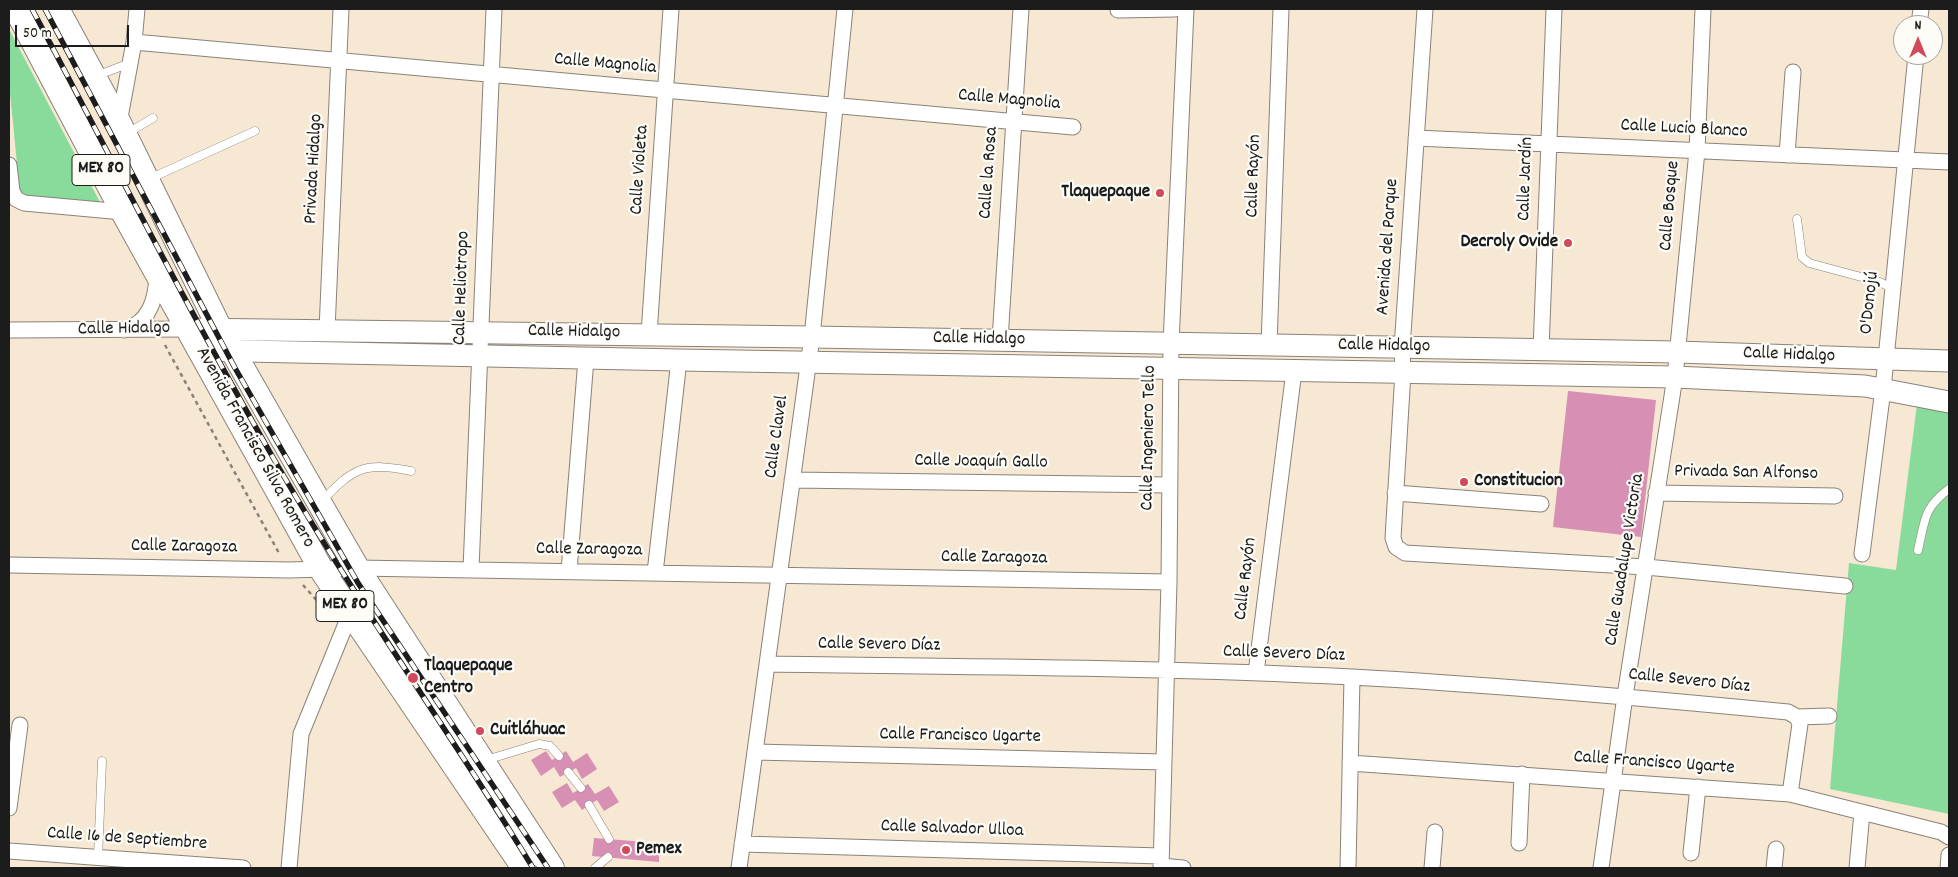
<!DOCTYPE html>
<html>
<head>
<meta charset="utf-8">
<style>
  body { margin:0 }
  #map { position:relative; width:1958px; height:877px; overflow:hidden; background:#f7e8d4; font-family:Dekko,sans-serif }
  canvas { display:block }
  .frame { position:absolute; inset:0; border:10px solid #1c1c1c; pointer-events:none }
  .north { position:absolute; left:1893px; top:15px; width:50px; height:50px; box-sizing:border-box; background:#fdfcf7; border:1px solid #a3a29f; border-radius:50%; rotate:0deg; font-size:14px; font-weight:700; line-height:20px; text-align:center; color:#1c1c1c }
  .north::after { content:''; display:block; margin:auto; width:18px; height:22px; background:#d1495b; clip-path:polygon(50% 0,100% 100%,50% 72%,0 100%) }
  .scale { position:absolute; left:15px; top:25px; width:114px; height:22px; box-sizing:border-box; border:2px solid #1c1c1c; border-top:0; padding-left:6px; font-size:15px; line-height:18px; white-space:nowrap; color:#1c1c1c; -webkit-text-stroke:4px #fdfcf7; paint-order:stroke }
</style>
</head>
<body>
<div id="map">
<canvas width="1958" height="877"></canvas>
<div class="frame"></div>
<div class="north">N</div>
<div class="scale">50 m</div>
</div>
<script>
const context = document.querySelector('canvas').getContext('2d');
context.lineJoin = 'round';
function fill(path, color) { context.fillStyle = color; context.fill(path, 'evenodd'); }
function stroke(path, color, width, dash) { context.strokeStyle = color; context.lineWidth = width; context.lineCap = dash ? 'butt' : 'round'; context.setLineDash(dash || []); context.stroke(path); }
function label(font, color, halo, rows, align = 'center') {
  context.font = font + ' Dekko,sans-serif'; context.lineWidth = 4.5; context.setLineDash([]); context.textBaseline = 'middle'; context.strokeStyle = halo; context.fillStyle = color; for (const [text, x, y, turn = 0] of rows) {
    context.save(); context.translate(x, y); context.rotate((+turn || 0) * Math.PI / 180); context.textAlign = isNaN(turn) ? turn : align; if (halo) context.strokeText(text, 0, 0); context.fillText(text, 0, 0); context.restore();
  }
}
fill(new Path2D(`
  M 9,29 L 101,204 L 28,197 L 20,194 L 9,83 Z
  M 1917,404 L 1949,409 L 1949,814 L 1830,789 L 1849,563 L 1896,570 Z`), '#89db9c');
fill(new Path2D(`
  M 1568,391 L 1656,400 L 1641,537 L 1553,527 Z
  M 546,751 L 552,760 L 566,751 L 573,762 L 587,753 L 597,769 L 582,779 L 576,768 L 560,777 L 554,767 L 541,776 L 531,760 Z
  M 567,783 L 573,793 L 588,784 L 595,794 L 609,786 L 619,802 L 604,811 L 597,800 L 582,810 L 575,800 L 562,808 L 552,792 Z
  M 594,838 L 659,843 L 659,862 L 592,856 Z`), '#d790b4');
const lane = new Path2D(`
  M 96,76 L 130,63
  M 126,134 L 153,118
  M 149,179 L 255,131
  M 1797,219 L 1802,257 L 1809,263 L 1880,282 L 1893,289
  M 321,502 C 354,467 364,462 411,471
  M 1918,550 C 1925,521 1923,508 1949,489
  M 486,760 L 539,744 L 550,746 L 559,756
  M 568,772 L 581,788
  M 589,805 L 609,839
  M 98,858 L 102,761
  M 595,868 L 608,857`);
const street = new Path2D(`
  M 1425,9 L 1402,348 L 1403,372 L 1393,538 L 1396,547 L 1405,553 L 1646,567 L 1845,586
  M 1118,10 L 1175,9
  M 1919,25 L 1921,9
  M 134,42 L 1073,127
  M 119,123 L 134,42 L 137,9
  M 1416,138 L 1949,162
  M 1787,155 L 1793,72
  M 9,165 L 12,191 L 16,199
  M 16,199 L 24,203 L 123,212
  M 9,330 L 188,329
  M 124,330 C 150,323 156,299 157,275
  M 327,330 L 341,9
  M 649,334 L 671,9
  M 1000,340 L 1021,9
  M 1269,345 L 1281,9
  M 1541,350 L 1554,9
  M 792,480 L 1169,485
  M 1395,493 L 1541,504
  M 1656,493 L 1835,496
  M 1862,554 L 1883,389 L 1916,55
  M 9,565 L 289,570 L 357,568 L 1169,582
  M 471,569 L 494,9
  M 569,571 L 586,359
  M 655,573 L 679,360
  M 767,664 C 962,667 1158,667 1352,677 C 1498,685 1643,698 1788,712 L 1797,717 L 1829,716
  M 1256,673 L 1294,371
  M 755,752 L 1164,762
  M 1350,763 L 1790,794 L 1941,832 L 1949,837
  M 1790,794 L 1800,724 L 1797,717
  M 9,808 L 20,725
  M 1519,843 L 1522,774
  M 742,844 L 1161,856
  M 9,851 L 243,868
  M 1691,853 L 1698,787
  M 1161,866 L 1183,868
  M 289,868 L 301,734 L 350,614
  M 739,868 L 812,337 L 845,9
  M 1161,868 L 1169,582 L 1171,344 L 1186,9
  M 1348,868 L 1352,677
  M 1432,868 L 1435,832
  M 1601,868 L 1625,696 L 1675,377 L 1697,151 L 1703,9
  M 1774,868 L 1776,849
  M 1857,868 L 1862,812
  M 1948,868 L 1949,855`);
const secondary = new Path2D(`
  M 188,329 L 812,337 L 1677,352 L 1949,361
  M 198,350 L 679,360 L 1675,377 L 1865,386 L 1949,402`);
const primary = new Path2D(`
  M 16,9 L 123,212 L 321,569 L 524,868
  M 57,9 L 119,123 L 220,329 L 320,504 L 357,568 L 552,868`);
stroke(lane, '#8a8278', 9);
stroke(street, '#8a8278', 17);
stroke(secondary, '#8a8278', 23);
stroke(primary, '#8a8278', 26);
stroke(new Path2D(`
  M 165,345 L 280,555
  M 303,585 L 319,603`), '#8a8278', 2.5, [4, 4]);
stroke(lane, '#fff', 8);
stroke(street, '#fff', 15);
stroke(secondary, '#fff', 21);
stroke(primary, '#fff', 24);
const rail = new Path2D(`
  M 32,9 C 111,157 187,308 271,454 C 352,596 448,729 533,868
  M 45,9 L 235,368 L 358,583 L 548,868`);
stroke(rail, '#1c1c1c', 5.5);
stroke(rail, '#fdfcf7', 4, [11]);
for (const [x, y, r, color] of [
  [1160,193,5,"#d1495b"],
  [1568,243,5,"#d1495b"],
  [1464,482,5,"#d1495b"],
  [413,678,6,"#d1495b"],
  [480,731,5,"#d1495b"],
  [626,850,5,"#d1495b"]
]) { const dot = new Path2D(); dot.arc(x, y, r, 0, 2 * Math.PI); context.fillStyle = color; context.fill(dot); stroke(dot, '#fdfcf7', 2); }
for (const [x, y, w] of [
  [101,170,58],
  [345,606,58]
]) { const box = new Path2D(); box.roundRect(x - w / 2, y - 15.5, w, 31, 4); context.fillStyle = '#fdfcf7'; context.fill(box); stroke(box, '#1c1c1c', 1); }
label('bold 18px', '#1c1c1c', null, [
  ["MEX 80",101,170],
  ["MEX 80",345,606]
]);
label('19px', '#1c1c1c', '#fdfcf7', [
  ["Calle Magnolia",605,65,5],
  ["Calle Magnolia",1009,101,5],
  ["Calle Lucio Blanco",1684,130,3],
  ["Privada Hidalgo",315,169,-87],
  ["Calle Violeta",641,170,-86],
  ["Calle la Rosa",990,173,-86],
  ["Calle Rayón",1255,176,-88],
  ["Calle Jardín",1527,179,-88],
  ["Calle Bosque",1671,206,-85],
  ["Avenida del Parque",1389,247,-86],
  ["Calle Heliotropo",463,288,-88],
  ["O'Donojú",1871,303,-84],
  ["Calle Hidalgo",124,330,-1],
  ["Calle Hidalgo",574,333,1],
  ["Calle Hidalgo",979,340,1],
  ["Calle Hidalgo",1384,347,1],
  ["Calle Hidalgo",1789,356,2],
  ["Calle Clavel",778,437,-82],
  ["Calle Ingeniero Tello",1150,438,-89],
  ["Avenida Francisco Silva Romero",254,448,61],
  ["Calle Joaquín Gallo",981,463,1],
  ["Privada San Alfonso",1746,474,1],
  ["Calle Zaragoza",184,548,1],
  ["Calle Zaragoza",589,551,1],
  ["Calle Zaragoza",994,559,1],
  ["Calle Guadalupe Victoria",1626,560,-81],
  ["Calle Rayón",1247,579,-83],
  ["Calle Severo Díaz",879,646,1],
  ["Calle Severo Díaz",1284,655,2],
  ["Calle Severo Díaz",1689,682,6],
  ["Calle Francisco Ugarte",960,737,1],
  ["Calle Francisco Ugarte",1654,764,4],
  ["Calle Salvador Ulloa",952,830,2],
  ["Calle 16 de Septiembre",127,840,4]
]);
label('bold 19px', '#1c1c1c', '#fdfcf7', [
  ["Tlaquepaque",1150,193,"right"],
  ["Decroly Ovide",1558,243,"right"],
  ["Constitucion",1474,482],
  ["Tlaquepaque",424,667],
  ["Centro",424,689],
  ["Cuitláhuac",490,731],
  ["Pemex",636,850]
], 'left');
</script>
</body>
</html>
